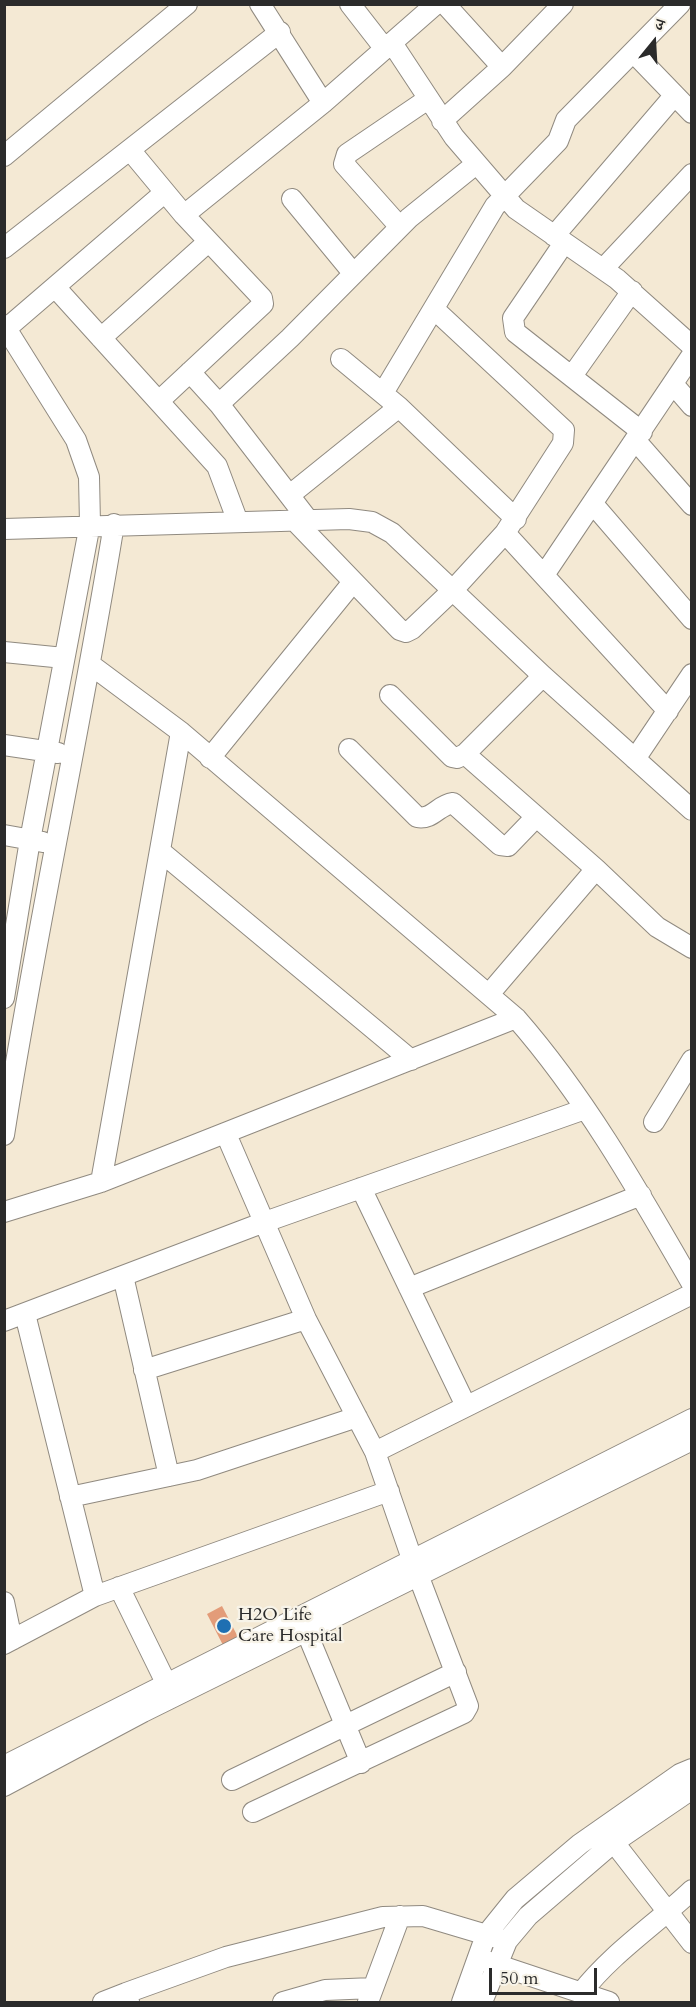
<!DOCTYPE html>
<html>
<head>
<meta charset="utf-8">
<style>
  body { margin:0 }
  #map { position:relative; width:696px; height:2007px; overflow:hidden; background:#f4e9d4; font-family:Cardo,"Noto Serif Devanagari",serif }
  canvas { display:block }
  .frame { position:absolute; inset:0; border:6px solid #2b2b2b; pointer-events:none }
  .north { position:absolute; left:624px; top:12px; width:60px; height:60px; -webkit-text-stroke:4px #f7f3e8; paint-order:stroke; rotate:18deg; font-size:16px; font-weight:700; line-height:24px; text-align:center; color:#2b2b2b }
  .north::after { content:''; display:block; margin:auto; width:21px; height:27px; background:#2b2b2b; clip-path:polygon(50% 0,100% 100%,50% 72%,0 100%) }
  .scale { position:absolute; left:489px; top:1968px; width:108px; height:27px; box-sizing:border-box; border:3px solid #2b2b2b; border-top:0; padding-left:8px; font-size:18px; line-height:21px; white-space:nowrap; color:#2b2b2b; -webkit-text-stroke:4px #f7f3e8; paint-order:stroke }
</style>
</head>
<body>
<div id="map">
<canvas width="696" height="2007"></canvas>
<div class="frame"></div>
<div class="north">उ</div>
<div class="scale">50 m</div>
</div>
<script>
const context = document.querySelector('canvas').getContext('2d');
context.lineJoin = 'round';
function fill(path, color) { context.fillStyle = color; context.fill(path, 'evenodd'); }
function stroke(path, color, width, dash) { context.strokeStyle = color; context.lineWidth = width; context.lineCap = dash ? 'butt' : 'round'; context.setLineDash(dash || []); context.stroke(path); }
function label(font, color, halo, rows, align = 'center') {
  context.font = font + ' Cardo,serif'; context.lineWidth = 4.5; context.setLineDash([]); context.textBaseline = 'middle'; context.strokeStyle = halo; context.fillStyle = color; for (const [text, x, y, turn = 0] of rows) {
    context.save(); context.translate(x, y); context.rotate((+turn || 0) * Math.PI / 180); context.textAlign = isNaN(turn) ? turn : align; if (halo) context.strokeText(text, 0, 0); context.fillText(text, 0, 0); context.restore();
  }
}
fill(new Path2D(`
  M 222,1606 L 240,1641 L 225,1649 L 207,1614 Z`), '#e39c79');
const minor = new Path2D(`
  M 260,4 L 323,103
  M 350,4 L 385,49
  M 445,4 L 502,67
  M 392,43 L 454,137 L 516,209 L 617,279 L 692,346
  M 634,53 L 692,113
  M 442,121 L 502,67 L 563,4
  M 130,150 L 184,215 L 262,298 L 263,304 L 159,401
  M 4,156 L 187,4
  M 292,199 L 353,273
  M 184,215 L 323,103 L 436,4
  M 400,227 L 344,164 L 347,154 L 428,99
  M 554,236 L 674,96
  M 564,243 L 513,318 L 515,332 L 642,432
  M 4,248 L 280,32
  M 603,269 L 692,174
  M 55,287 L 217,466 L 238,522
  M 4,325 L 76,440 L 89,477 L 90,524 L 30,840 L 4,998
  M 7,328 L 164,193
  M 101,338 L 208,242
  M 341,359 L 399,407 L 516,519
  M 190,372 L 219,404 L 309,521
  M 572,376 L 632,291
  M 673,384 L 692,406
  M 383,393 L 495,206 L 558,141 L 566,120 L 680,4
  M 219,404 L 290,338 L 409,218 L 476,164
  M 636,441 L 692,505
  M 291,494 L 399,407
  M 593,504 L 692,619
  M 295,521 L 400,630 L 406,632 L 412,629 L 453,590 L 505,533 L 563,443 L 564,430 L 434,309
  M 4,529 L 349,519 L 372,522 L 392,533 L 543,676 L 692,810
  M 505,533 L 668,711
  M 544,575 L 692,355
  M 4,652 L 64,658
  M 91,665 L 181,732 L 516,1018 C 586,1098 639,1192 692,1284
  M 390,695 L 452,757 L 457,758 L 465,754 L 543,676
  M 4,745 L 58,753
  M 349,749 L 417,817 C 433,820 438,805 453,803 L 500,845 L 508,846 L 536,817
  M 465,754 L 596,869 L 657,927 L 692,948
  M 210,758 L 353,582
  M 635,759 L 692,674
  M 4,835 L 43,842
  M 160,851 L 411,1060
  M 490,993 L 596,869
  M 654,1122 L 692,1060
  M 226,1134 L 306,1319 L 375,1452 L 412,1559 L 468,1706 L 464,1713 L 253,1812
  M 4,1135 C 36,930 81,728 114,524
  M 101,1182 L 181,732
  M 361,1188 L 466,1406
  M 4,1212 L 101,1182 L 516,1018
  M 123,1276 L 169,1476
  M 409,1288 L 641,1195
  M 25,1314 L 95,1596
  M 4,1321 L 262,1223 L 585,1109
  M 144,1370 L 306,1319
  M 375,1452 L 692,1294
  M 70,1497 L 197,1470 L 357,1417
  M 119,1587 L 172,1695
  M 4,1602 L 12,1640
  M 302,1621 L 361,1763
  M 4,1644 L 95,1596 L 389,1491
  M 4,1766 L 692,1419
  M 232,1780 L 456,1672
  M 4,1786 L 143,1712 L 692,1440
  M 605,1831 L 692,1943
  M 486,1961 L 609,2002
  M 581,1993 C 612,1953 655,1925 692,1890
  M 103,2002 L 126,1993
  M 129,2002 L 126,1993 L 226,1957 L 383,1917 L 423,1916 L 507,1941
  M 283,2002 L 325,1990 L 373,1988
  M 368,2002 L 400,1916
  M 462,2002 L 486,1935 L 515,1899 L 580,1844 L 680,1774 L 692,1769
  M 482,2002 L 507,1941 L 528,1916 L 613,1843 L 692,1789`);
stroke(minor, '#908a80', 22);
stroke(minor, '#fff', 20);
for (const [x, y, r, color] of [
  [224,1626,8,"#1f6fb2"]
]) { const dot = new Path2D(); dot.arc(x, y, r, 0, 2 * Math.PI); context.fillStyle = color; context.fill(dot); stroke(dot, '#f7f3e8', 2); }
label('18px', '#2b2b2b', '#f7f3e8', [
  ["H2O Life",238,1616],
  ["Care Hospital",238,1637]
], 'left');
</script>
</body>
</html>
